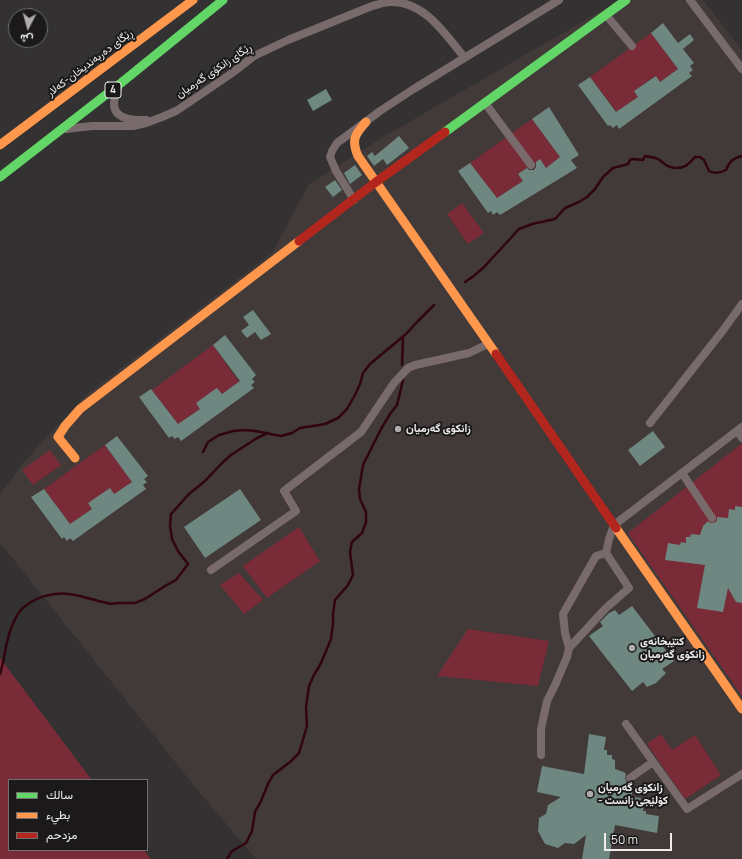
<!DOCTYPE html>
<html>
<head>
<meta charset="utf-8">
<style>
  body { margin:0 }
  #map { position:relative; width:742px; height:859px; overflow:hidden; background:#333131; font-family:Manrope,Vazirmatn,sans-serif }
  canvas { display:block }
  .legend { position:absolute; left:8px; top:779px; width:140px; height:72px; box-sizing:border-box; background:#1b1919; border:1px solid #706e6e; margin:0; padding:5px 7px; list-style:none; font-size:12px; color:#efeded }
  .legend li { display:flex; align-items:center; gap:8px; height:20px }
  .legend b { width:20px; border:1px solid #706e6e }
  .north { position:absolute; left:8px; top:8px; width:40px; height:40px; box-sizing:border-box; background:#1b1919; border:1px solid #706e6e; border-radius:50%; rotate:186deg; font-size:11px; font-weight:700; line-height:16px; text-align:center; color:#efeded }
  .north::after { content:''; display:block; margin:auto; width:14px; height:18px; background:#adabab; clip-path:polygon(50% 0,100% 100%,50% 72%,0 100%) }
  .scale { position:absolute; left:604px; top:833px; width:68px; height:18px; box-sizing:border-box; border:2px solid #efeded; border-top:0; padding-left:5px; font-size:12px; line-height:14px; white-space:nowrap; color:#efeded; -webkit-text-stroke:3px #1b1919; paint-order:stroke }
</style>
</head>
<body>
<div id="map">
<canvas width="742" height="859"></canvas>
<ul class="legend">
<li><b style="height:5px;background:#63d668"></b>سالك</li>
<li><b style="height:5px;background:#ff974d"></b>بطيء</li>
<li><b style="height:5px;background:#b3261e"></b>مزدحم</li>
</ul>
<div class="north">ش</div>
<div class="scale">50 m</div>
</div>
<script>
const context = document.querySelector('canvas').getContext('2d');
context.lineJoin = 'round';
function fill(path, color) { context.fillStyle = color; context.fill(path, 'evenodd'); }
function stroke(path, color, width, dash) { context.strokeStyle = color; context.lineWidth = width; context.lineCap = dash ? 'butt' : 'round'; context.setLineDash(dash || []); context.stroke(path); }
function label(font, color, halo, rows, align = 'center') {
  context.font = font + ' Manrope,Vazirmatn,sans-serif'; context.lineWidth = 4; context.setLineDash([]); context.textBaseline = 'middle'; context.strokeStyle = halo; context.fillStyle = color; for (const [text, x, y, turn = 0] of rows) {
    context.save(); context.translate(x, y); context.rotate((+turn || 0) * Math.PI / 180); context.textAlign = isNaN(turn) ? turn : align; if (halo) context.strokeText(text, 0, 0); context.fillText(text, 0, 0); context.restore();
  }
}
fill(new Path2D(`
  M 620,0 L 703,0 L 742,50 L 742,859 L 256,859 L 199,792 L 58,615 L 0,543 L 0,494 L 23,463 L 86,395 L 272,253 L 309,184 L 383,137 Z`), '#423939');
fill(new Path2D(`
  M 651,33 L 678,69 L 660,82 L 655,76 L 634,91 L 638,97 L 617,112 L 590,77 Z
  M 532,119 L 560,157 L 546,168 L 540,160 L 518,174 L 523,181 L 497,198 L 470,163 Z
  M 462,203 L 484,233 L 468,244 L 447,214 Z
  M 213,345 L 239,382 L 178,424 L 152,390 Z
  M 741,444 L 742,445 L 742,696 L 628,533 Z
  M 105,445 L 132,482 L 70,524 L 44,489 Z
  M 50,450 L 61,465 L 33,485 L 22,470 Z
  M 299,527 L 320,561 L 267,598 L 243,566 Z
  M 239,573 L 263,600 L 244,614 L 220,585 Z
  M 468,629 L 549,641 L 538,686 L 437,676 Z
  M 0,658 L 92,780 L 9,780 L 9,850 L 144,850 L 151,859 L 0,859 Z
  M 661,734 L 672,750 L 695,735 L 721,775 L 685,799 L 647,744 Z`), '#792c37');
stroke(new Path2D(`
  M 465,282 L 475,275 L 485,266 L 519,229 L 532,224 L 555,219 L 565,208 L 579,202 L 587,197 L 595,189 L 603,177 L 613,168 L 628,164 L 630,160 L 633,159 L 643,160 L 645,156 C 649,157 654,157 658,159 C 661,161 663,163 666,165 C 672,169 683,169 688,164 C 691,162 693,159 695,157 L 700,157 L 704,160 L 709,171 C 715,174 720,173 726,170 C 729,162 733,158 742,156
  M 402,365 L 403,338
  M 203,452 L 208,442 L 219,435 L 233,431 L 245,430 L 255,431 L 281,436 L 292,433 L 300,428 L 313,426 L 325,424 L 338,418 L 347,409 L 355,395 L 360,384 L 363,373 L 370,364 L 406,334 L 418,321 L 434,305
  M 0,674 C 5,659 5,642 12,626 C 14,621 18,612 23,608 C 35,597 53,592 69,594 C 83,596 97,601 111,604 L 117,603 L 135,603 L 145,599 L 165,586 L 176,580 L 188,564 L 178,551 L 172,539 L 170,526 L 171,514 L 189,494 L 205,481 L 222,463 L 231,455 L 257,438 L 268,433
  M 227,859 L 232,851 L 246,843 L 252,831 L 255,812 L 261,801 L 268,784 L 273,775 L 290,762 L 299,753 L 307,726 L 306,707 L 309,686 L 314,675 L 321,663 L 331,639 L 333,624 L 333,614 L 335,600 L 348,585 L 353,575 L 350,552 L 352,542 L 362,533 L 366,522 L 366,512 L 360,499 L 359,489 L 363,465 L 381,429 L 390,414 L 397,405 L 403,380`), '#30050e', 2.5);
fill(new Path2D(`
  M 663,23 L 678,43 L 690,34 L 694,40 L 683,49 L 694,63 L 690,66 L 693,70 L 689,73 L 692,76 L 619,129 L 617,125 L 613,128 L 610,125 L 608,126 L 578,85 L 590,77 L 616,112 L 638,97 L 634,91 L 656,76 L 660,82 L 678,69 L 651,33 Z
  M 326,89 L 332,100 L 313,111 L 307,100 Z
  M 549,107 L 579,155 L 571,160 L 577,168 L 500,215 L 497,212 L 493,215 L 491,211 L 488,213 L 458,171 L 470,163 L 497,198 L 523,181 L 518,174 L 527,168 L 529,170 L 534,170 L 536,167 L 536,162 L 540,159 L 546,168 L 560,157 L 532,119 Z
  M 399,136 L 409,148 L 387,165 L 383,159 L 374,166 L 367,156 L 372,152 L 375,156 Z
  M 355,165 L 362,175 L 350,184 L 344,173 Z
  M 335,180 L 342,190 L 333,197 L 325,187 Z
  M 253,310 L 271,334 L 261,340 L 255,332 L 247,338 L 241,331 L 249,325 L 243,317 Z
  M 225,335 L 256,375 L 252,379 L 255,382 L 251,385 L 254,388 L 181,441 L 178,437 L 175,439 L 172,436 L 169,438 L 139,397 L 151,389 L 178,424 L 200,409 L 196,403 L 211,392 L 217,388 L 222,394 L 240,381 L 213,345 Z
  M 653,431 L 665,447 L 640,466 L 628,450 Z
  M 117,436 L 148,476 L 144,479 L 147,482 L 143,485 L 146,489 L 73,541 L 70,538 L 67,541 L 64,537 L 62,539 L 31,497 L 44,489 L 70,524 L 92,509 L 88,503 L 110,488 L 114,494 L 132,482 L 105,445 Z
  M 240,489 L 261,520 L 205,558 L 184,527 Z
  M 735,506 L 742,507 L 742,603 L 736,602 L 728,588 L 723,612 L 697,608 L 705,565 L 665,560 L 668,543 L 680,545 L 681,542 L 686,543 L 686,537 L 690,537 L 691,534 L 700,535 L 703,526 L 708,521 L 710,523 L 713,523 L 717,521 L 717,517 L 728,518 L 729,509 L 735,510 Z
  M 632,606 L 674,661 L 662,669 L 666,673 L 656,683 L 647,687 L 643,682 L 632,691 L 589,636 L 603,626 L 600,622 L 609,613 L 615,610 L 619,615 Z
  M 589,734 L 606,737 L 604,750 L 607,750 L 607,755 L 612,755 L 612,759 L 615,760 L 615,769 L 624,772 L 626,774 L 625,778 L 626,781 L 628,783 L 632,783 L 632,797 L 641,798 L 640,804 L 644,804 L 643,811 L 646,811 L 646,814 L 659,816 L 657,833 L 615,825 L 609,859 L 582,859 L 586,835 L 574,844 L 565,843 L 558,848 L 545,844 L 538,831 L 539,818 L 546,814 L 548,805 L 561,797 L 537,792 L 542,766 L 584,774 Z`), '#6e8781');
stroke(new Path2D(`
  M 690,0 L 742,69
  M 606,15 L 632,46
  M 118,89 C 106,115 123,121 146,120
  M 485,103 L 531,165
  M 66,129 L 74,128 L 92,126 L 133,126 L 146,123 L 162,117 L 176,111 L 194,99 L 232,73 L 254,56 L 288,40 L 372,6 C 378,5 384,2 390,2 C 425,1 445,34 464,57
  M 354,200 L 336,171 L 330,157 L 332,151 L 337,143 L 380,111 L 412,90 L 559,0
  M 650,423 L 724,329 L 742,304
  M 737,431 L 742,438
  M 682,473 L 712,518
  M 211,570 L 296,511 L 284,491 L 361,432 L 394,383 L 408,368 L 415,365 L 438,360 L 469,353 L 488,344
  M 569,648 L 565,633 L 563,614 L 596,556 L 606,553
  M 626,724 L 687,809 L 742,774
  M 541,755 L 541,729 L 547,701 L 556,683 L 567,657 L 569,648 L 606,608 L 629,588 L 606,553 L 609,539 L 614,525 L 742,427
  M 630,778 L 653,762`), '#796b6c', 8);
stroke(new Path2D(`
  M 445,132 L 626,0
  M 0,177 L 121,83 L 223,0`), '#63d668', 9);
stroke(new Path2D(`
  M 366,122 C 355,134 351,140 358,156 L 496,354
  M 0,145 L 193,0
  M 75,458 L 58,437 L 65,426 L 80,409 L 299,241
  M 616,528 L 742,709`), '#ff974d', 9);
stroke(new Path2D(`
  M 299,241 L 376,182 L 445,132
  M 496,354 L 616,528`), '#b3261e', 9);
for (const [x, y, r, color] of [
  [398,429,4,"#adabab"],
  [632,648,4,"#adabab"],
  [590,794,4,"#adabab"]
]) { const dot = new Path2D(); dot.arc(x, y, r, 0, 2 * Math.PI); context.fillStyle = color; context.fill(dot); stroke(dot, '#1b1919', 1.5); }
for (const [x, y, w] of [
  [113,90,16]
]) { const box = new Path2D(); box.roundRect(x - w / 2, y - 8, w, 16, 3); context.fillStyle = '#1b1919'; context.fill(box); stroke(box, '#efeded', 1); }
label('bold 10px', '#efeded', null, [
  ["4",113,90]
]);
label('11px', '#efeded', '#1b1919', [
  ["ڕێگای دەربەندیخان-کەلار",90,63,-37],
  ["ڕێگای زانکۆی گەرمیان",214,71,-34]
]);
label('bold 11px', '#efeded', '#1b1919', [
  ["زانکۆی گەرمیان",406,429],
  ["کتێبخانەی",640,642],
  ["زانکۆی گەرمیان",640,655],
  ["زانکۆی گەرمیان",598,788],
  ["- کۆلێجی زانست",598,801]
], 'left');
</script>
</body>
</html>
